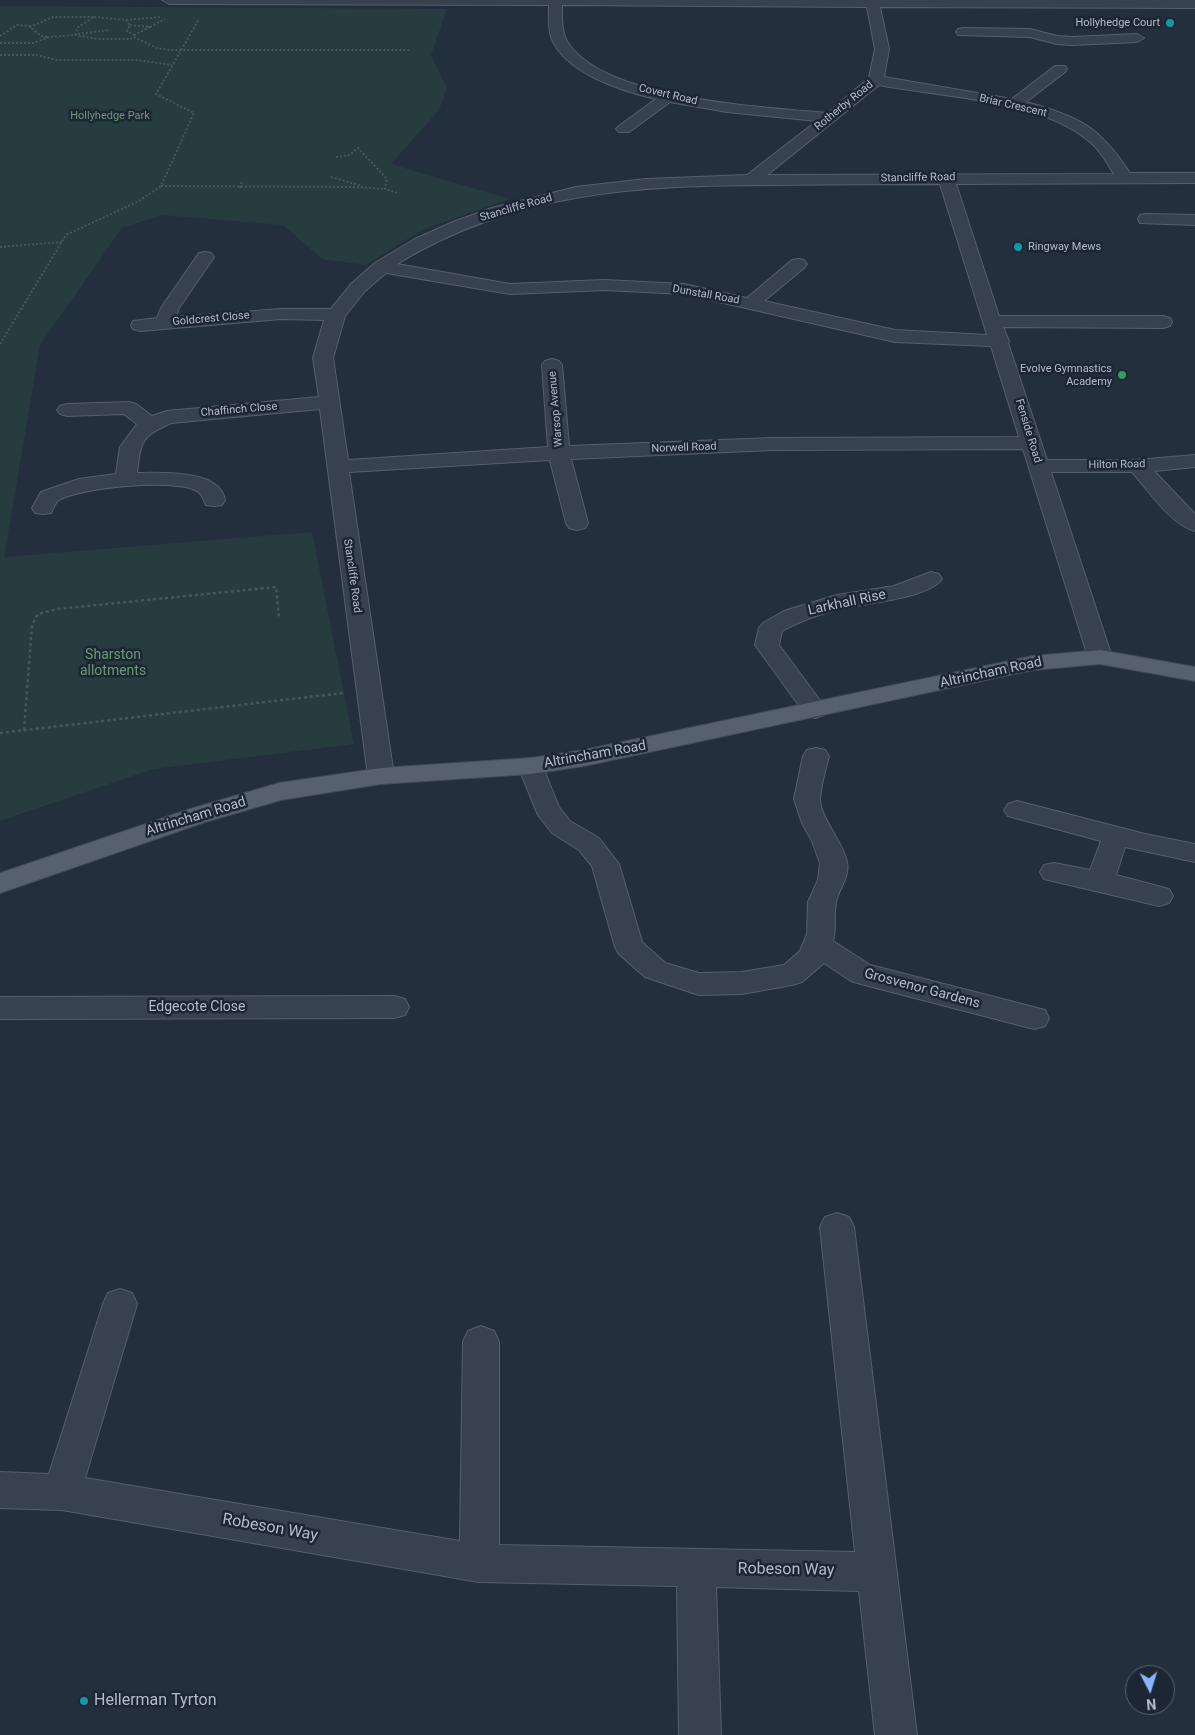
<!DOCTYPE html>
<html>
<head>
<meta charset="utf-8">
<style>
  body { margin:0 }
  #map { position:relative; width:1195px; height:1735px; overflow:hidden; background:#242f3e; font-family:Roboto,sans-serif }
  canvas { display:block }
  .north { position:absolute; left:1125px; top:1665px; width:50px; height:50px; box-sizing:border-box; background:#1d2633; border:1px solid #59626f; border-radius:50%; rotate:175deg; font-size:14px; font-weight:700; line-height:20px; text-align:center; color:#b4bcc9 }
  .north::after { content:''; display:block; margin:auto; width:18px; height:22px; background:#8ab4f8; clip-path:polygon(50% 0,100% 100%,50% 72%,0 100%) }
</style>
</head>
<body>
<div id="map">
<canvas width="1195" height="1735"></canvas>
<div class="north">N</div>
</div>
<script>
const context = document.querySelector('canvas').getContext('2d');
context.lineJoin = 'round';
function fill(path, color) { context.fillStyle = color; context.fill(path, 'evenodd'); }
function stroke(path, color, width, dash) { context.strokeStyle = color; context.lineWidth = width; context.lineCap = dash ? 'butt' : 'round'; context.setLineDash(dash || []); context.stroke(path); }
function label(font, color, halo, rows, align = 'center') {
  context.font = font + ' Roboto,sans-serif'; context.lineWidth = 5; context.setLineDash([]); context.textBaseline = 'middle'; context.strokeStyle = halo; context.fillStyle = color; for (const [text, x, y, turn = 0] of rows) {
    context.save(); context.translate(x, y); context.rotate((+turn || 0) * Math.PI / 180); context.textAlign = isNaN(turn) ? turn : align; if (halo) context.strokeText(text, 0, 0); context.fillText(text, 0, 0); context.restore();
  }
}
fill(new Path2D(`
  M 0,6 L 447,9 L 431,55 L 447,88 L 439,110 L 391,164 L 510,199 L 424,229 L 365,265 L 322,259 L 283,225 L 162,215 L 122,228 L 40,345 L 4,557 L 312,532 L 354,744 L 153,769 L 0,821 Z`), '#263c3f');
const minor = new Path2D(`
  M 162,0 L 1195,0 L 1195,8 L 880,7 L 889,49 L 884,77 L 1012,99 L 1055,66 L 1065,66 L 1067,69 L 1065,72 L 1026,102 C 1080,117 1099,126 1130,173 L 1195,173 L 1195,183 L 956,184 L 999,316 L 1163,316 L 1170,318 L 1172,322 L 1170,326 L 1163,328 L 1003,327 L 1009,341 L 1008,343 L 1047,460 L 1136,460 L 1195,455 L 1195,467 L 1154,471 L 1195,514 L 1195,531 C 1171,525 1149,491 1132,472 L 1051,472 L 1112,657 L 1108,662 L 1100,664 L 1092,662 L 1088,657 L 1023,449 L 772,450 L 571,459 L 588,523 L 585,528 L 577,530 L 569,528 L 566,523 L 550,460 L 349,472 L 394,776 L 390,782 L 381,784 L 372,782 L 368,776 L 320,409 L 171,423 C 141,437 141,440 137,473 C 161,473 220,469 225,500 L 222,505 L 214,506 L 206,505 C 203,499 202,493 195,490 C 172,479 82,487 59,500 C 55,503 53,509 51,513 L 43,514 L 35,513 L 32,508 L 41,492 L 79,479 L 116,474 L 120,447 L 137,424 L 124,414 L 67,416 L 60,414 L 57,410 L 60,406 L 67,404 L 129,402 L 136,404 L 152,416 L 167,411 L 319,397 L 313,358 L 324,320 L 281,319 L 140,331 L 133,329 L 131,325 L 133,321 L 157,318 L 161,308 L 199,253 L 205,252 L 211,253 L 214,257 L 179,308 L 176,317 L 281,309 L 331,309 L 352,283 L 375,263 L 415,239 L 453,222 L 492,208 L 576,187 L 646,179 L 747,175 L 817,121 L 727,112 L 670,102 L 629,132 L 619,132 L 616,129 L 619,126 L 656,99 C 622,91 564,73 551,37 C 548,27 549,16 549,5 L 169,4 ZM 562,5 L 867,7 L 875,49 L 869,78 L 828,113 C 763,107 606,100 568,43 C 561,32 562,17 562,5 ZM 879,85 C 940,97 1035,99 1085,138 C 1098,147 1106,161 1114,174 L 767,175 ZM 940,184 L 987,335 L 895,330 L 764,301 L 804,268 L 807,264 L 804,260 L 798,259 L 792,260 L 747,298 L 684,284 L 604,280 L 510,284 L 397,264 C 517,191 640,185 777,185 C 831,184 886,184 940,184 ZM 386,273 L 510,294 L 604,290 L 684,294 L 895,342 L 991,346 L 1019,437 L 772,438 L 569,446 L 562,365 L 559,361 L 552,359 L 545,361 L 542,365 L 548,447 L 348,460 L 333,358 L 345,316 L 365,291 Z
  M 963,28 L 1030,29 L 1057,36 L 1072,37 L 1137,34 L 1144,38 L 1137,42 L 1072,45 L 1057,44 L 1030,37 L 958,35 L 956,32 L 958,29 Z
  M 1146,214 L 1195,215 L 1195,225 L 1140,223 L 1138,219 L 1140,215 Z
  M 931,572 L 939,574 L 942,579 C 928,599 864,603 840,609 C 819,614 800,621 782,631 L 779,645 L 827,710 L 824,715 L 815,718 L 806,715 L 755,645 L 759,628 L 763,623 L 784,611 L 837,595 L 894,586 Z
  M 816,748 L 825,750 L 829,756 C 826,769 821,784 820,798 C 820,819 843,841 847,862 C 850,877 839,888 836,902 C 833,915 837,928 833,941 L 870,965 L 1045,1010 L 1049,1018 L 1045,1026 L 1034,1029 L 861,984 L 851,981 L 824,963 L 802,982 L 792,985 L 742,994 L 699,995 L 645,977 L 619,954 L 615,947 L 592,866 L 579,850 L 552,833 L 538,815 L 518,766 L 522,760 L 531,758 L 540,760 L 559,807 L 570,821 L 599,838 L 619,864 L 642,942 L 665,963 L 699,973 L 742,972 L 784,965 L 800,951 L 807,934 L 808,902 L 818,880 L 820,863 L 812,841 L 802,823 L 794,799 L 803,756 L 807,750 Z
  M 1017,801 L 1145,834 L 1195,844 L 1195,862 L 1125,847 L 1116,875 L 1169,889 L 1173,896 L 1169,903 L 1159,906 L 1044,879 L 1040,872 L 1044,865 L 1054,863 L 1090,870 L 1101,841 L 1008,816 L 1004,810 L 1008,804 Z
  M 394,996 L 405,999 L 409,1007 L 405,1015 L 394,1018 L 0,1019 L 0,997 Z
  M 837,1213 L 849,1217 L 854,1227 L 917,1735 L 875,1735 L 859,1591 L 716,1587 L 721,1735 L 679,1735 L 677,1586 L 479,1582 L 62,1510 L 0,1508 L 0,1472 L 49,1474 L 103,1304 L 108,1293 L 120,1289 L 132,1293 L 137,1304 L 85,1478 L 460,1541 L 463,1342 L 468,1331 L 481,1326 L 494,1331 L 499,1342 L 499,1545 L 855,1552 L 820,1227 L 825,1217 Z`);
const major = new Path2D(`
  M 1100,650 L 1195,667 L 1195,681 L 1100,664 L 1033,670 L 584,766 L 531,774 L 381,784 L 281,800 L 205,822 L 0,893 L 0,873 L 187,810 L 279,783 L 381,768 L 531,758 L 584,750 L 1033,656 Z`);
stroke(minor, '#565f6c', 2);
stroke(major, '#414a57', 2);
stroke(new Path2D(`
  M 94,17 L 126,20 L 130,25 L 127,31 L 134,35 L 134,37
  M 126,20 L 160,17
  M 130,25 L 150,27 L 134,35
  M 150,27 L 165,19
  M 78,34 L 109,30
  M 0,36 L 17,25 L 31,26
  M 47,37 L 41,36 L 30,27 L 53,17 L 94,17 L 78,27 L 75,35
  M 0,43 L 33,43 L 49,37 L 75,35 L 98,39 L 130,39 L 134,37 L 157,48 L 170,50 L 411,50
  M 0,55 L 36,55 L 57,60 L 137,60 L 172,65
  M 336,157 L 350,155 L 358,148 L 387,179 L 385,189 L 398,193
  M 331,177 L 362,186
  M 161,186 L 357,187 L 385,189
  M 240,188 L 242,181
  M 0,247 L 62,242
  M 0,344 L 66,235 L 139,201 L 161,186 L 194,113 L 156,94 L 199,19`), '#44595c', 2, [2, 2]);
stroke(new Path2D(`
  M 24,730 L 32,625 L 38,614 L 57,609 L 276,587 L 279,617
  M 0,733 L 343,693`), '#44595c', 2.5, [3, 3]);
fill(minor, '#38414e');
fill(major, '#56606e');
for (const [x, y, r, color] of [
  [1170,23,5,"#0f9aa8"],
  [1018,247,5,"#0f9aa8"],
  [1122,375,5,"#2e9e5b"],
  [84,1701,5,"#0f9aa8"]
]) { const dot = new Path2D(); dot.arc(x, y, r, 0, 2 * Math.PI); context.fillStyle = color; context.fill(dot); stroke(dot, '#1d2633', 2); }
label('11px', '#b4bcc9', '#1d2633', [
  ["Hollyhedge Court",1160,23],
  ["Ringway Mews",1028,247,"left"],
  ["Evolve Gymnastics",1112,369],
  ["Academy",1112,382]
], 'right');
label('11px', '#b4bcc9', '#1d2633', [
  ["Covert Road",668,95,13],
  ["Rotherby Road",844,106,-39],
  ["Briar Crescent",1013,106,13],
  ["Stancliffe Road",918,178,-1],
  ["Stancliffe Road",516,208,-16],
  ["Dunstall Road",706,295,10],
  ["Goldcrest Close",211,319,-5],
  ["Warsop Avenue",556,409,-95],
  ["Chaffinch Close",239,410,-5],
  ["Fenside Road",1028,431,73],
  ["Norwell Road",684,448,-2],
  ["Hilton Road",1117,465,-1],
  ["Stancliffe Road",352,576,82]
]);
label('11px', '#6b9a76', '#1d2633', [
  ["Hollyhedge Park",110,116]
]);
label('14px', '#b4bcc9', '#1d2633', [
  ["Larkhall Rise",847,603,-12],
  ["Altrincham Road",991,673,-12],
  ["Altrincham Road",595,755,-10],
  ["Altrincham Road",196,817,-17],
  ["Grosvenor Gardens",922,989,15],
  ["Edgecote Close",197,1007]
]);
label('14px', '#6b9a76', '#1d2633', [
  ["Sharston",113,655],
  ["allotments",113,671]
]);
label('16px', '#b4bcc9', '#1d2633', [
  ["Robeson Way",270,1528,10],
  ["Robeson Way",786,1570,1]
]);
label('16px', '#b4bcc9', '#1d2633', [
  ["Hellerman Tyrton",94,1701]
], 'left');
</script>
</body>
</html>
